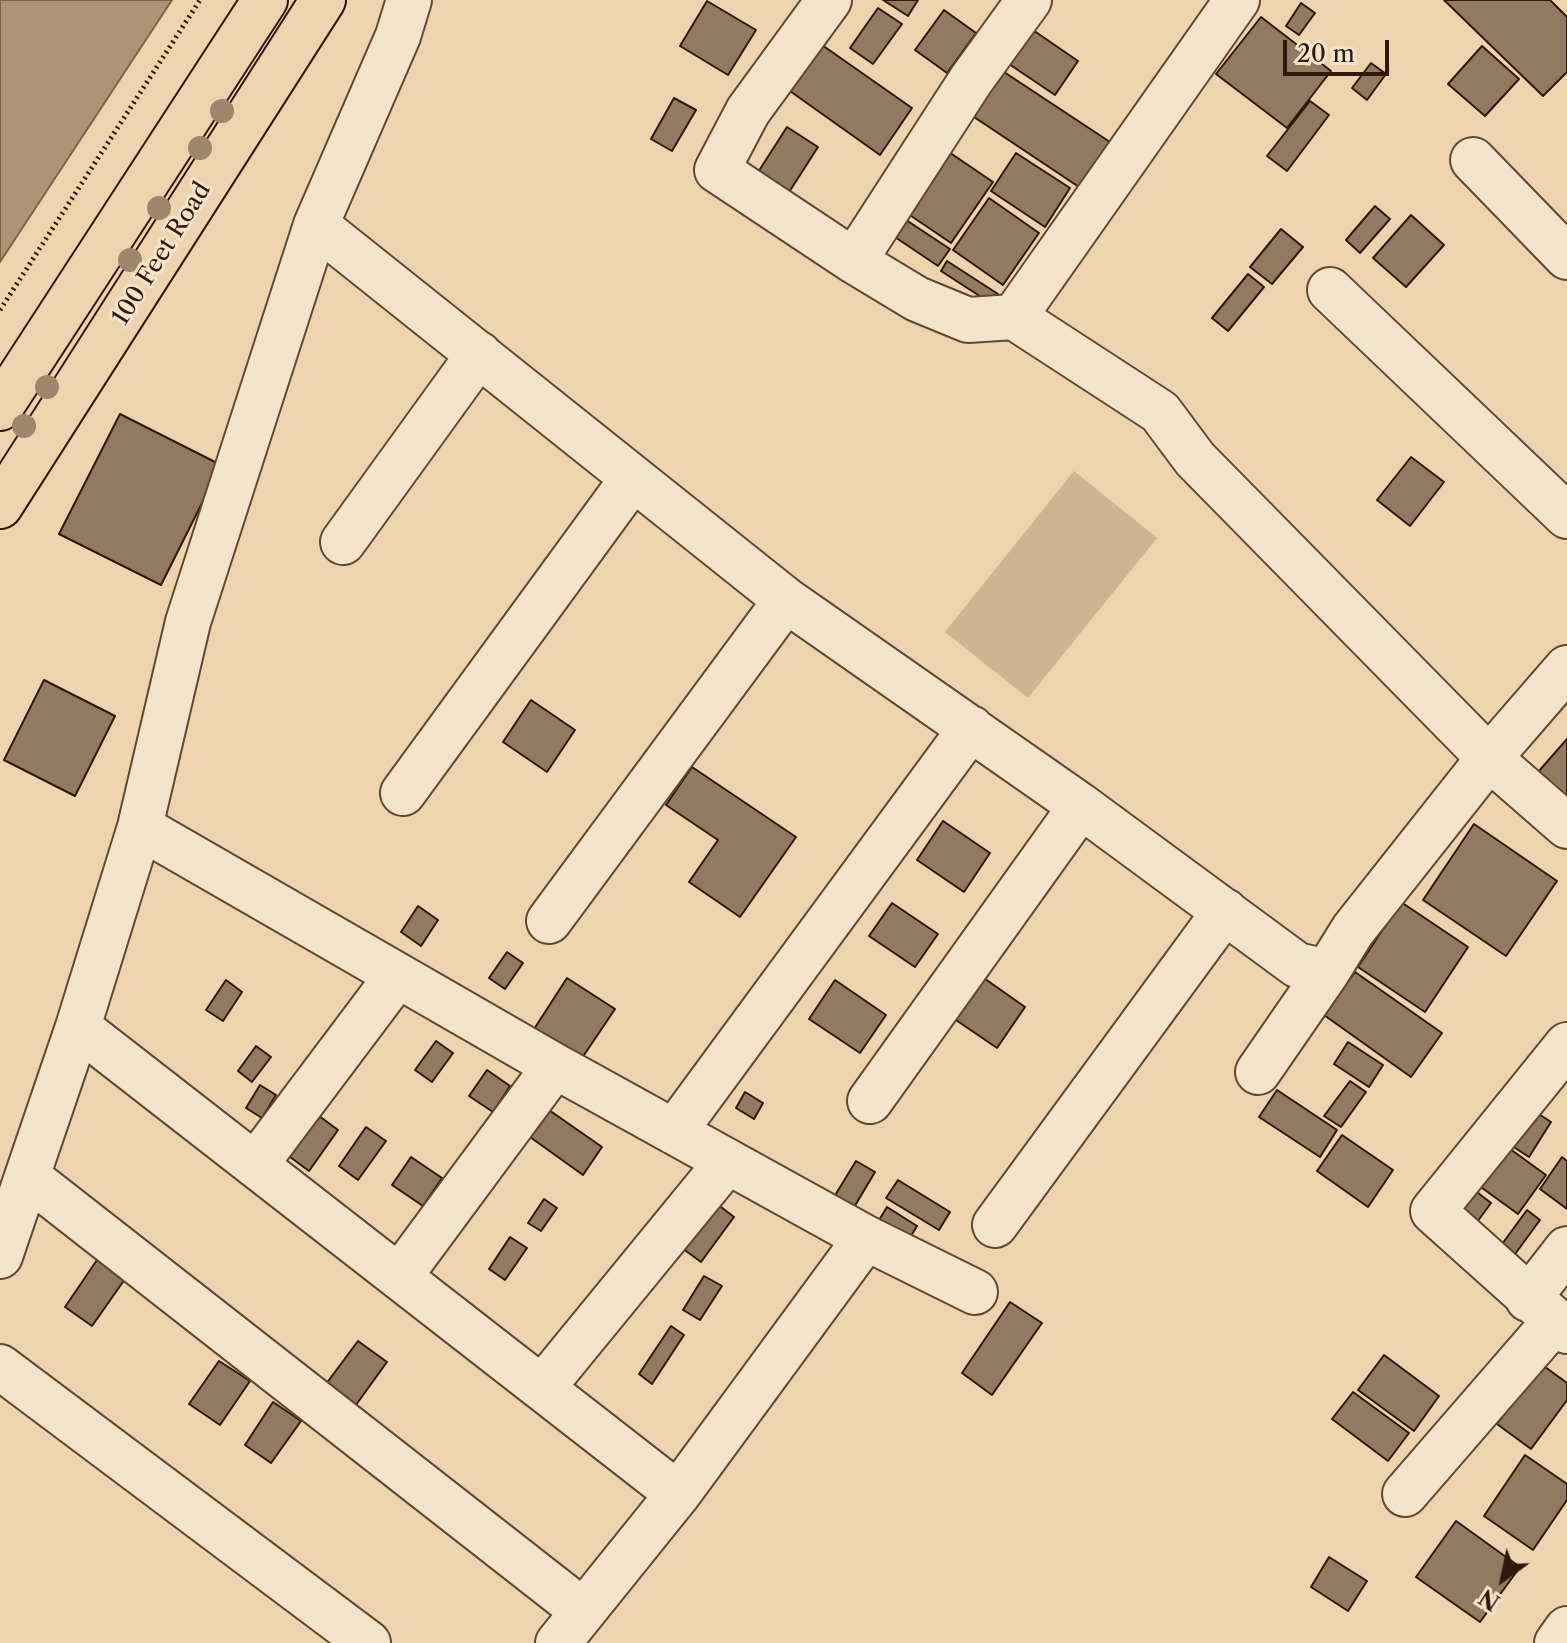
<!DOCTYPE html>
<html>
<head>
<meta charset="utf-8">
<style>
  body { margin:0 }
  #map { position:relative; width:1567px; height:1643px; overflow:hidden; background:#edd4ae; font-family:"Libre Caslon Text",serif }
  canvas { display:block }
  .north { position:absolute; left:1463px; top:1539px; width:80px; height:80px; -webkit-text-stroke:6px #f3e3ca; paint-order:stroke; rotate:213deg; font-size:22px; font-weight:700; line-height:32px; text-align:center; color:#30190c }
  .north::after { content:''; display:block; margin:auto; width:28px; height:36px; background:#30190c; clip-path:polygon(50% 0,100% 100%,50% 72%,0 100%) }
  .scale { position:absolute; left:1283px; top:40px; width:106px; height:36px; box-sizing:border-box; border:4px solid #30190c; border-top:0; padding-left:10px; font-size:24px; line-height:28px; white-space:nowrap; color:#30190c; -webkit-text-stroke:6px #f3e3ca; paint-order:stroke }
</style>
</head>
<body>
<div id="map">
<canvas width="1567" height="1643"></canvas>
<div class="north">N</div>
<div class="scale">20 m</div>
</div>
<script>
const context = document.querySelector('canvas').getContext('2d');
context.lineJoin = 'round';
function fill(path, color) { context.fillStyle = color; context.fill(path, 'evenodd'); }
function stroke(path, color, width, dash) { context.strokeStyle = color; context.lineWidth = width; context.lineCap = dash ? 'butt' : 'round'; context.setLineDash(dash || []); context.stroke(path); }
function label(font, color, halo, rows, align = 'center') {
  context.font = font + ' "Libre Caslon Text",serif'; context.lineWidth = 6; context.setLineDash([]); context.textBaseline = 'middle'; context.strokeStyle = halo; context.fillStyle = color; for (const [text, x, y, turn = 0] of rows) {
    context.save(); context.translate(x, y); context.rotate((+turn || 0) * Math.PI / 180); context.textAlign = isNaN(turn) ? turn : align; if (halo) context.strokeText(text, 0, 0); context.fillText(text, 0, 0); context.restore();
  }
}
fill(new Path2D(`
  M 1074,471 L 1157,538 L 1028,698 L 945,632 Z`), '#cdb492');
const water = new Path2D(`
  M 0,0 L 172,0 L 0,262 Z`);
fill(water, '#ad9477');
stroke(water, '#7b634c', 2);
const building = new Path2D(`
  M 883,0 L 918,0 L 908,16 Z
  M 1444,0 L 1550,0 L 1567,17 L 1567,72 L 1543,96 Z
  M 707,1 L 756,30 L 728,75 L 680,46 Z
  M 1301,3 L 1315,13 L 1299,35 L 1286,26 Z
  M 878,8 L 902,24 L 873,64 L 850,48 Z
  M 944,10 L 976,33 L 947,73 L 915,50 Z
  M 1261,17 L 1331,71 L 1287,128 L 1216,74 Z
  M 1027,26 L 1078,61 L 1055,95 L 1003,60 Z
  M 812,38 L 912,108 L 880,155 L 780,84 Z
  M 1482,46 L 1519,79 L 1485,116 L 1448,84 Z
  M 1371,63 L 1386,74 L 1367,100 L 1352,88 Z
  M 998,68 L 1110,142 L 1079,187 L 968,113 Z
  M 674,98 L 696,110 L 672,151 L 651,139 Z
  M 1310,101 L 1329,115 L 1287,171 L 1267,156 Z
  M 787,127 L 818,147 L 784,200 L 753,180 Z
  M 940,146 L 993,182 L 951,243 L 898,207 Z
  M 1016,153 L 1070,188 L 1045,227 L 991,191 Z
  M 989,198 L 1039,233 L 1003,285 L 953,250 Z
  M 1375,206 L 1390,219 L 1360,253 L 1346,240 Z
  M 894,212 L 950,249 L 938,266 L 883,229 Z
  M 1411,215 L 1444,245 L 1406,287 L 1373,258 Z
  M 1281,229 L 1303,247 L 1272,284 L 1250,267 Z
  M 947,261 L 998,294 L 992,304 L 941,271 Z
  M 1248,274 L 1264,287 L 1228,331 L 1212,318 Z
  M 120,414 L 221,465 L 161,585 L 59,534 Z
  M 1411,457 L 1444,482 L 1410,526 L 1377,500 Z
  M 44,680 L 115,716 L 75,796 L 4,760 Z
  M 531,700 L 575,730 L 547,772 L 503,742 Z
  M 1567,739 L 1567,803 L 1532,779 Z
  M 692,767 L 796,837 L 740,917 L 689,882 L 718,840 L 666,805 Z
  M 943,821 L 990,853 L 964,892 L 917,860 Z
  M 1474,824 L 1557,881 L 1506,956 L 1423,900 Z
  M 1401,902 L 1468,947 L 1425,1012 L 1358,967 Z
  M 892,903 L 938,934 L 915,967 L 869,936 Z
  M 418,906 L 438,920 L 421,946 L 401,932 Z
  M 507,952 L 523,963 L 505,989 L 489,978 Z
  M 1355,972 L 1442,1033 L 1411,1077 L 1324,1015 Z
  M 981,976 L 1025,1007 L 997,1048 L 953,1018 Z
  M 567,978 L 615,1009 L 574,1070 L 527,1040 Z
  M 226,980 L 242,992 L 223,1021 L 206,1010 Z
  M 835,980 L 886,1015 L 860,1053 L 809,1019 Z
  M 436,1041 L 453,1053 L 432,1082 L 415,1070 Z
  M 1348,1042 L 1383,1065 L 1369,1087 L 1334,1064 Z
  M 256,1046 L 271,1057 L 252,1082 L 238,1071 Z
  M 487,1070 L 510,1086 L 493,1112 L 469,1096 Z
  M 1350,1081 L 1366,1092 L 1341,1127 L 1324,1116 Z
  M 260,1085 L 276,1095 L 262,1118 L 246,1108 Z
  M 1277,1090 L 1337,1130 L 1320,1157 L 1259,1117 Z
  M 745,1092 L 763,1103 L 754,1119 L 736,1108 Z
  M 1522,1103 L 1551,1122 L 1529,1157 L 1500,1138 Z
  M 311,1110 L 338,1130 L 309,1171 L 282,1151 Z
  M 549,1110 L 602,1147 L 583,1175 L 530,1137 Z
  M 366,1127 L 386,1141 L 358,1180 L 339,1166 Z
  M 1342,1135 L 1393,1170 L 1368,1207 L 1317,1171 Z
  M 1495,1138 L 1546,1175 L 1518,1214 L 1467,1177 Z
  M 411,1157 L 442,1178 L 423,1206 L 392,1185 Z
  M 1562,1157 L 1567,1161 L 1567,1209 L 1540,1189 Z
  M 856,1161 L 875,1172 L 853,1209 L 834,1197 Z
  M 898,1180 L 950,1212 L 939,1230 L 886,1198 Z
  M 1464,1182 L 1491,1203 L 1469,1233 L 1441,1212 Z
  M 708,1197 L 734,1217 L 701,1262 L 675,1243 Z
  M 544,1199 L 557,1208 L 541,1231 L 528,1223 Z
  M 887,1207 L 917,1226 L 900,1254 L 870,1235 Z
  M 1527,1210 L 1540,1220 L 1507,1265 L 1494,1255 Z
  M 510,1237 L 527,1248 L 505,1280 L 489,1269 Z
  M 97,1260 L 125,1279 L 92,1326 L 65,1307 Z
  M 704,1276 L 722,1286 L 700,1320 L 683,1310 Z
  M 1010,1302 L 1042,1323 L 992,1395 L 962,1373 Z
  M 671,1326 L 684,1335 L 652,1384 L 639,1374 Z
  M 358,1341 L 387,1362 L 353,1409 L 323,1388 Z
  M 1384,1355 L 1439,1396 L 1414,1431 L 1358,1390 Z
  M 219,1361 L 250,1381 L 220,1425 L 189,1404 Z
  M 1541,1364 L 1567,1383 L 1567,1400 L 1531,1449 L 1497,1424 Z
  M 1353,1392 L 1409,1433 L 1388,1461 L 1332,1419 Z
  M 273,1402 L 301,1421 L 271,1463 L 245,1445 Z
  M 1525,1455 L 1567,1484 L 1567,1500 L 1533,1550 L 1484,1516 Z
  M 1456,1521 L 1520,1567 L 1480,1622 L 1416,1577 Z
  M 1329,1557 L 1367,1581 L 1348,1611 L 1311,1587 Z`);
fill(building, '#927a60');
stroke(building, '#30190c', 2);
const minor = new Path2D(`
  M 829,0 L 748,111 L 717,170 L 854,261 L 917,299 L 968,320 L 1014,317 L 1160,412 L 1195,459 L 1489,758 L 1567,826
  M 1473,160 L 1567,257
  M 316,225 L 786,600 L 1081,806 L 1297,965 L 1327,972 L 1353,930 L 1489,758 L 1567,668
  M 854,261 L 971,80 L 1029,0
  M 1330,290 L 1567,516
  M 1014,317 L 1237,0
  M 343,542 L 479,354
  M 403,793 L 633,478
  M 140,827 L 555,1066 L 866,1238 L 975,1292
  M 549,921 L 786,600
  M 78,1027 L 678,1494
  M 1567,1045 L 1433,1211 L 1567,1331
  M 1258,1072 L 1327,972
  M 870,1101 L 1081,806
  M 674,1132 L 971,728
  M 255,1165 L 397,976
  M 28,1177 L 583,1611
  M 995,1225 L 1225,911
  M 0,1256 L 78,1027 L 140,827 L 188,622 L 316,225 L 398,36 L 409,0
  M 399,1277 L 555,1066
  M 1528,1299 L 1567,1249
  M 0,1367 L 368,1643
  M 542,1388 L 727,1162
  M 1405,1494 L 1555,1321
  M 558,1643 L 678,1494 L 866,1238
  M 1557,1643 L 1567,1629`);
const major = new Path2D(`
  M 0,408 L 265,0
  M 0,506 L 323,0`);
stroke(minor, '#5f4834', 48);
stroke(major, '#30190c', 48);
stroke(new Path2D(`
  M 0,310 L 200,0`), '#30190c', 5, [2, 4]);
stroke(minor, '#f3e3ca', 44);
stroke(major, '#edd4ae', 44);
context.fillStyle = '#9f876b';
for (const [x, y] of [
  [222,111],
  [200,148],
  [159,208],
  [130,260],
  [47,387],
  [24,426]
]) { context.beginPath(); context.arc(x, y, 12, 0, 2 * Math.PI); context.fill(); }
label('24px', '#30190c', '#f3e3ca', [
  ["100 Feet Road",162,254,-58]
]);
</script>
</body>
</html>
